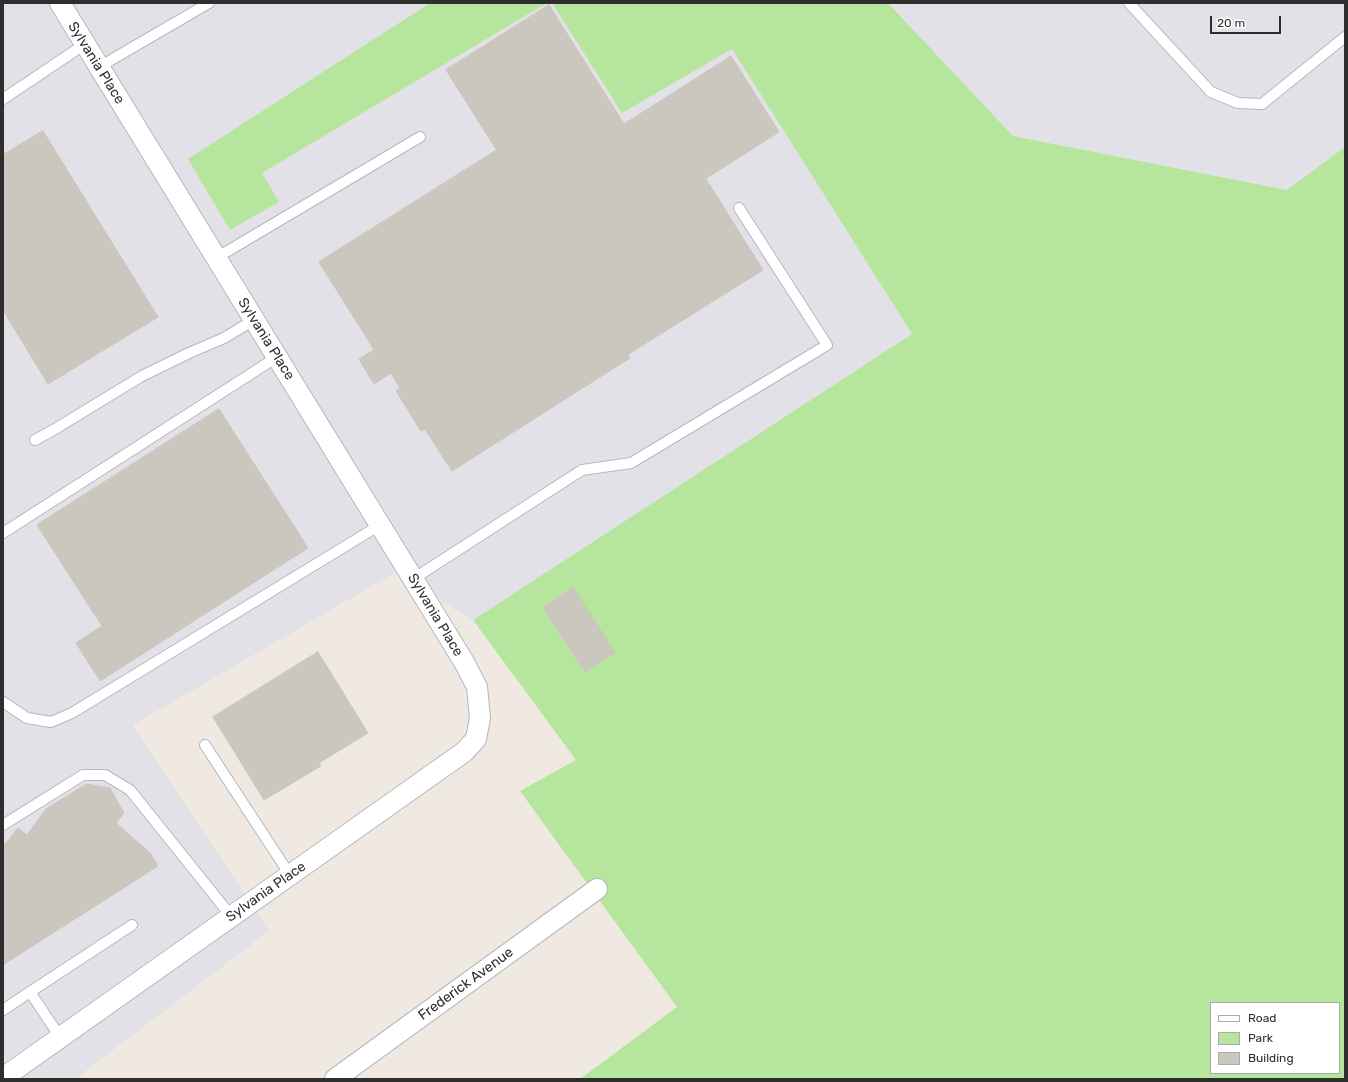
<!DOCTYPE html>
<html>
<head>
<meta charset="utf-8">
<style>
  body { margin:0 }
  #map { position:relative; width:1348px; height:1082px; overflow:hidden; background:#efe9e1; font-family:Rubik,sans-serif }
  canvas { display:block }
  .frame { position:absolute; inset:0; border:4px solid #2e2e2e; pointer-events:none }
  .legend { position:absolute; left:1210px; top:1002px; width:130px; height:72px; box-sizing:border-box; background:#fff; border:1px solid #ababab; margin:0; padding:5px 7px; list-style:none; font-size:12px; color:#2e2e2e }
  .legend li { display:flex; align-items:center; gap:8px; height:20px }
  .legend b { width:20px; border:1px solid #ababab }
  .scale { position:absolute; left:1210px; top:16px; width:71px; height:18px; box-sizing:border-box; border:2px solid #2e2e2e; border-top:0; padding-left:5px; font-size:12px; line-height:14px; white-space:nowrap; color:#2e2e2e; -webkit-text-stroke:3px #fff; paint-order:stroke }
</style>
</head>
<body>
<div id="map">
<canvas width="1348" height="1082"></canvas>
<div class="frame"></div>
<ul class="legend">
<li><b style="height:5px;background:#fff"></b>Road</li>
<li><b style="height:11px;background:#b6e59e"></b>Park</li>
<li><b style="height:11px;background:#cbc7bf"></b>Building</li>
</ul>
<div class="scale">20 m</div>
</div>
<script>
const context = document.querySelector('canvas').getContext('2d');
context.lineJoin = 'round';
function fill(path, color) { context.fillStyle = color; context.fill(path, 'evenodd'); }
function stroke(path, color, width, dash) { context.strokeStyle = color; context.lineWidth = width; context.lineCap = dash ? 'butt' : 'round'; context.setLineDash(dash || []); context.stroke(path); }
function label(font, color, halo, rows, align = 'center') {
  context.font = font + ' Rubik,sans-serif'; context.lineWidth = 4; context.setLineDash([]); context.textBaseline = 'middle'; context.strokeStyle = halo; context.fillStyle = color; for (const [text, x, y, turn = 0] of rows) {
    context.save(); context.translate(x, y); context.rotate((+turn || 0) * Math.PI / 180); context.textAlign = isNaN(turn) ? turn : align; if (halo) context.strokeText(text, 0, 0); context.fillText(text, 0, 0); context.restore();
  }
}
fill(new Path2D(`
  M 3,3 L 430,3 L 189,159 L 230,230 L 262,173 L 547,3 L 552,3 L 622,113 L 732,49 L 912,334 L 473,620 L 396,572 L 133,725 L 269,931 L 75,1079 L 3,1079 Z
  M 888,3 L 1345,3 L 1345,147 L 1288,190 L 1013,136 Z`), '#e3e1e8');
fill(new Path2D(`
  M 430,3 L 547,3 L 262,173 L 279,202 L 230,230 L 188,159 Z
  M 552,3 L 888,3 L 1013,136 L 1287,190 L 1345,147 L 1345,1079 L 580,1079 L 677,1007 L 520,791 L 576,760 L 473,620 L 912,334 L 732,49 L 622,113 ZM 1211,1003 L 1339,1003 L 1339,1073 L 1211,1073 Z`), '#b6e59e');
const building = new Path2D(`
  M 549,5 L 624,124 L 731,56 L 779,132 L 571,264 L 630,358 L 452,471 L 425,429 L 421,431 L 396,391 L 400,388 L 391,373 L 374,384 L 359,359 L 374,350 L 378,356 L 556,244 L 446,70 Z
  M 43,131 L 158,317 L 48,384 L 3,310 L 3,155 Z
  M 497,150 L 556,244 L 378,356 L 319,262 Z
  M 706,179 L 763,270 L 627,355 L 571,264 Z
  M 219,409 L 308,548 L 100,681 L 76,643 L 102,626 L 37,525 Z
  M 573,588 L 615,652 L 585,672 L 543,608 Z
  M 318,652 L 368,733 L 319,763 L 321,766 L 264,800 L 213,717 Z
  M 87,784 L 110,788 L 124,813 L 116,823 L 150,853 L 158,866 L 23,952 L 3,920 L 3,847 L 18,828 L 27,835 L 46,809 Z
  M 3,920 L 23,952 L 3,965 Z`);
fill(building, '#cbc7bf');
stroke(building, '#cbc5ba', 1);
const lane = new Path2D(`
  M 1129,3 L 1211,92 L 1238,103 L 1262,104 L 1345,37
  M 99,67 L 209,3
  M 3,99 L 85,44
  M 216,258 L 420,137
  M 35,440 L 55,429 L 142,376 L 189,353 L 224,338 L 254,320
  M 3,533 L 277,357
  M 413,579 L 582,470 L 631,463 L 827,345 L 739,208
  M 3,702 L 27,718 L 51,722 L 72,713 L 380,525
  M 205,745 L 290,875
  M 3,825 L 83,775 L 105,775 L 130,790 L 231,916
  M 3,1010 L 30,992
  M 60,1037 L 30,992 L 132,925`);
const street = new Path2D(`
  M 3,1078 L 464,752 L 476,739 L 480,718 L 477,687 L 464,662 L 60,3
  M 335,1079 L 597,889`);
stroke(lane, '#b4b7c1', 12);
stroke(street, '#b4b7c1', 22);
stroke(lane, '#fff', 10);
stroke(street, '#fff', 20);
label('14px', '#2e2e2e', '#fff', [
  ["Sylvania Place",96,63,58],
  ["Sylvania Place",266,339,58],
  ["Sylvania Place",435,615,59],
  ["Sylvania Place",266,892,-35],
  ["Frederick Avenue",466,984,-36]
]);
</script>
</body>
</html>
